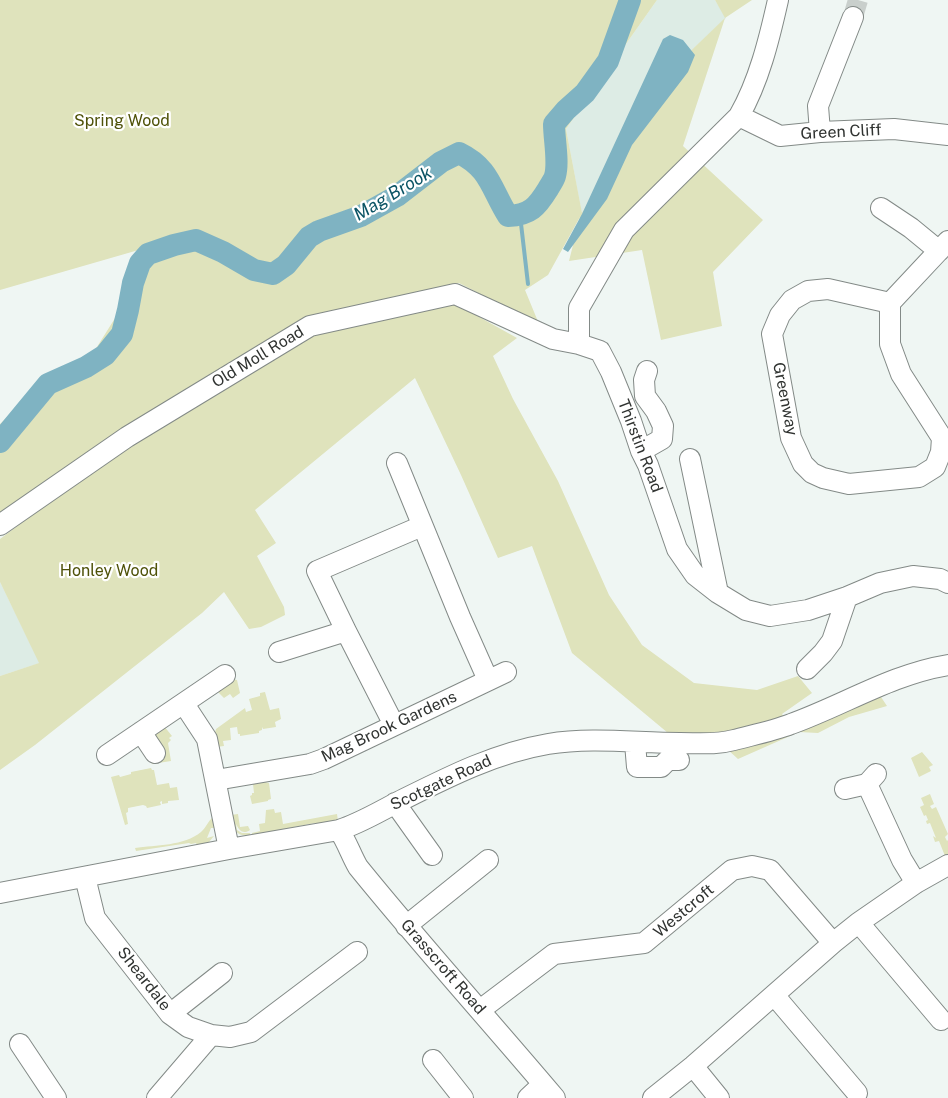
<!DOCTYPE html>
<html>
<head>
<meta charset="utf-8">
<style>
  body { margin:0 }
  canvas { display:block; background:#eff6f3 }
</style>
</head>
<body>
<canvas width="948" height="1098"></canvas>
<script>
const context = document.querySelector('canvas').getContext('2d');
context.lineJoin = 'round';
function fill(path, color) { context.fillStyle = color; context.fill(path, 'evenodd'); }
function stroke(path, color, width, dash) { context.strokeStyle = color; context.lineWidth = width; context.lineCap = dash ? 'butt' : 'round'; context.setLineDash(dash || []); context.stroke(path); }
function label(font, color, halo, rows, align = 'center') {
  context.font = font + ' "Public Sans",sans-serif'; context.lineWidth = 4.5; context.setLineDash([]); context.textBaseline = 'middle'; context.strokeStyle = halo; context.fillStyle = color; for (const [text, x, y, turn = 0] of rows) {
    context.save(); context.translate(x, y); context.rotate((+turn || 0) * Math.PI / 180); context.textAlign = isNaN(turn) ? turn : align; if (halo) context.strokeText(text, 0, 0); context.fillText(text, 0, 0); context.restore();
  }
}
fill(new Path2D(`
  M 657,0 L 715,0 L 726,18 L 675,66 L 582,214 L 566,129 Z
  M 0,582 L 40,663 L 0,676 Z`), '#ddece5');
fill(new Path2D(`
  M 0,0 L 657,0 L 566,129 L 582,213 L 675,66 L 725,18 L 715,0 L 752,0 L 725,18 L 683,146 L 763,220 L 713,272 L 722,326 L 661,340 L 642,250 L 569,261 L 580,217 L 548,275 L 525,290 L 539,324 L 459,283 L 308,321 L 0,519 L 0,424 L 50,376 L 90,358 L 117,315 L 142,249 L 0,290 Z
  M 454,303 L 517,338 L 493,356 L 513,399 L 558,481 L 609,595 L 642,645 L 694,683 L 757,690 L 798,676 L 812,693 L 782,714 L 790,728 L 877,691 L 887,706 L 849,717 L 818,733 L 799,732 L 738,759 L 716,739 L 674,738 L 572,653 L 532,546 L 498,558 L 461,475 L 415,378 L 255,510 L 276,543 L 257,556 L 284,607 L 285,615 L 261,627 L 249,629 L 224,592 L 202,613 L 35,745 L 0,770 L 0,676 L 39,663 L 0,582 L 0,539 L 121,448 L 315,333 Z
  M 233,679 L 237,680 L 240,693 L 233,698 L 230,694 L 224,698 L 215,689 Z
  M 265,692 L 270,710 L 279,708 L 281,719 L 275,722 L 276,727 L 263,729 L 262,727 L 262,730 L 259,731 L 259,733 L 240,736 L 240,734 L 238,734 L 237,727 L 230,728 L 231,740 L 223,741 L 224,746 L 216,747 L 214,736 L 216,729 L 245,708 L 246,712 L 252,710 L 249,699 L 260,696 L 260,693 Z
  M 164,726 L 172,736 L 169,738 L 171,740 L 168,743 L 171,761 L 152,764 L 151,758 L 152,736 Z
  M 922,752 L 933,765 L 929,767 L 931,771 L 919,777 L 911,758 Z
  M 151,768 L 152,770 L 154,770 L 157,785 L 169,783 L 170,788 L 177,787 L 179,800 L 168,801 L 168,803 L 162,804 L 162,801 L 160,802 L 161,805 L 147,808 L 146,806 L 143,805 L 128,808 L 128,812 L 126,813 L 128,824 L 125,825 L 111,777 L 119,775 L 120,777 L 131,774 L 131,772 Z
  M 265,782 L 269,783 L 271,799 L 268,800 L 268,801 L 252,804 L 250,796 L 252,795 L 252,793 L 254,793 L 253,784 Z
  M 930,794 L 934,804 L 930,806 L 932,809 L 936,807 L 948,834 L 945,837 L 947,841 L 948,840 L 948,854 L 945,856 L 939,841 L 935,842 L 933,836 L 936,838 L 930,823 L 927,824 L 926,821 L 928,820 L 926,815 L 924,816 L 920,807 L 924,805 L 921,798 Z
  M 274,809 L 275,813 L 281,812 L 283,824 L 337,814 L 338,821 L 316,827 L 315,823 L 252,835 L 252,833 L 260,831 L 259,824 L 265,823 L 266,810 Z
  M 238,814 L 240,827 L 248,826 L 250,830 C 243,835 239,830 236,824 L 237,830 L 242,833 L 250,833 L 250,835 C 234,837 234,828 231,815 Z
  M 213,817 L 216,828 L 211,828 L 207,838 L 214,836 L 209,842 L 197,845 L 196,843 L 191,844 L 189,843 L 136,851 L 135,848 C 156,845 184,846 201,832 C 206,828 208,821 213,817 Z`), '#dfe3bc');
fill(new Path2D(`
  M 670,35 L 683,40 L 695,55 L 688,72 L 632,145 L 607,199 L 568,252 L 563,249 L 582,214 L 663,39 Z`), '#7fb3c2');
stroke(new Path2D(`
  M 520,215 L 528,284`), '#7fb3c2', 4);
stroke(new Path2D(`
  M 0,442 L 48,384 L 86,367 L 105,355 L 122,334 L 128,310 L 133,283 L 140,263 L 148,254 L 174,245 L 196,240 L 223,252 L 254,270 L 273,274 L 286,265 L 309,237 L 319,231 L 361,216 L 397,196 L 441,162 L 459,153 C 490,168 491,189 508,216 C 530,215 537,207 548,189 C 550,185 554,180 555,176 C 559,162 554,139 554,124 L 566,110 L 585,93 L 608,61 L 630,0`), '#7fb3c2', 22);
stroke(new Path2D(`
  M 853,17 L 858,0`), '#c9cfcc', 20, [20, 10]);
const minor = new Path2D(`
  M 778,0 C 769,40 759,81 739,116 L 624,230 L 579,308 L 579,344 L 600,351 L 611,372 L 631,421 L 641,451 L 648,465 L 677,549 L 695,575 L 718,593 L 746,610 L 770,616 L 808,610 L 847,597 L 880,583 L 913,576 L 940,579 L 948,583
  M 739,116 L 780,136 L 820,132 L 894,129 L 948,135
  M 820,132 L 818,106 L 853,17
  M 881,208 L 911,228 L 939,251
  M 890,303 L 828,289 L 808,291 L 792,300 L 780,315 L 772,334 L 791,438 L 803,464 L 812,473 L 823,478 L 849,484 L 919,477 L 935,467 L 941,452 L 942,438 L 901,374 L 890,344 L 890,303 L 948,241
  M 641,451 L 662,439 L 663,426 L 656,411 L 645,396 L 644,380 L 647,371
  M 690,459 L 718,593
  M 397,463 L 460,617 L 488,680
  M 0,525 L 127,437 L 310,326 L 455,294 L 553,339 L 579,344
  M 279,652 L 346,631
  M 807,669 L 823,653 L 832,641 L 847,597
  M 184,704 L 207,739 L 229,849
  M 394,725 L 346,631 L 317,571 L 422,526
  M 141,732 L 155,753
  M 635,743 L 637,767 L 661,767 L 668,760 L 679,760
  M 107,755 L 225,675
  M 876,774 L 867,784 L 902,860 L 916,883
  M 216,780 L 310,764 L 324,759 L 506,672
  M 845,789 L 867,784
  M 395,803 L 432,855
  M 339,830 C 347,842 351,855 358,867 C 422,946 490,1021 555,1098
  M 85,877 L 95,918 L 170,1014 L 188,1027 L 211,1035 L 230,1037 L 251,1032 L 357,952
  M 0,893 L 229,849 L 339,830 C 361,823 380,811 400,801 C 448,777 495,753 548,744 C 591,737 637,743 680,743 C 699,743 716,745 734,740 C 753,735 773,731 791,724 C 844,705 892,674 948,665
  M 859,923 L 941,1020
  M 406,926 L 488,860
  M 774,995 L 857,1093
  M 480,1010 L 554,954 L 644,943 L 732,870 L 752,866 L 770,870 L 833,943
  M 170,1014 L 222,973
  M 20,1044 L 56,1098
  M 433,1060 L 463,1098
  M 693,1066 L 719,1098
  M 157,1098 L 211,1035
  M 528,1098 L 543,1084
  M 653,1098 L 693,1066 L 833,943 L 858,923 L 916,883 L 948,865`);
stroke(minor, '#838a87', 22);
stroke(minor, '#fff', 20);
label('16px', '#4f5209', '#fff', [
  ["Spring Wood",122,121],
  ["Honley Wood",109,571]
]);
label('16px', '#303331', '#fff', [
  ["Green Cliff",841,132,-3],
  ["Old Moll Road",258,357,-31],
  ["Greenway",785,399,79],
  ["Thirstin Road",640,446,69],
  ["Mag Brook Gardens",389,727,-25],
  ["Scotgate Road",441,783,-25],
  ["Westcroft",684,911,-40],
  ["Grasscroft Road",443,967,49],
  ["Sheardale",144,979,52]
]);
label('italic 18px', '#0b5465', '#fff', [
  ["Mag Brook",393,194,-31]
]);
</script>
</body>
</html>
